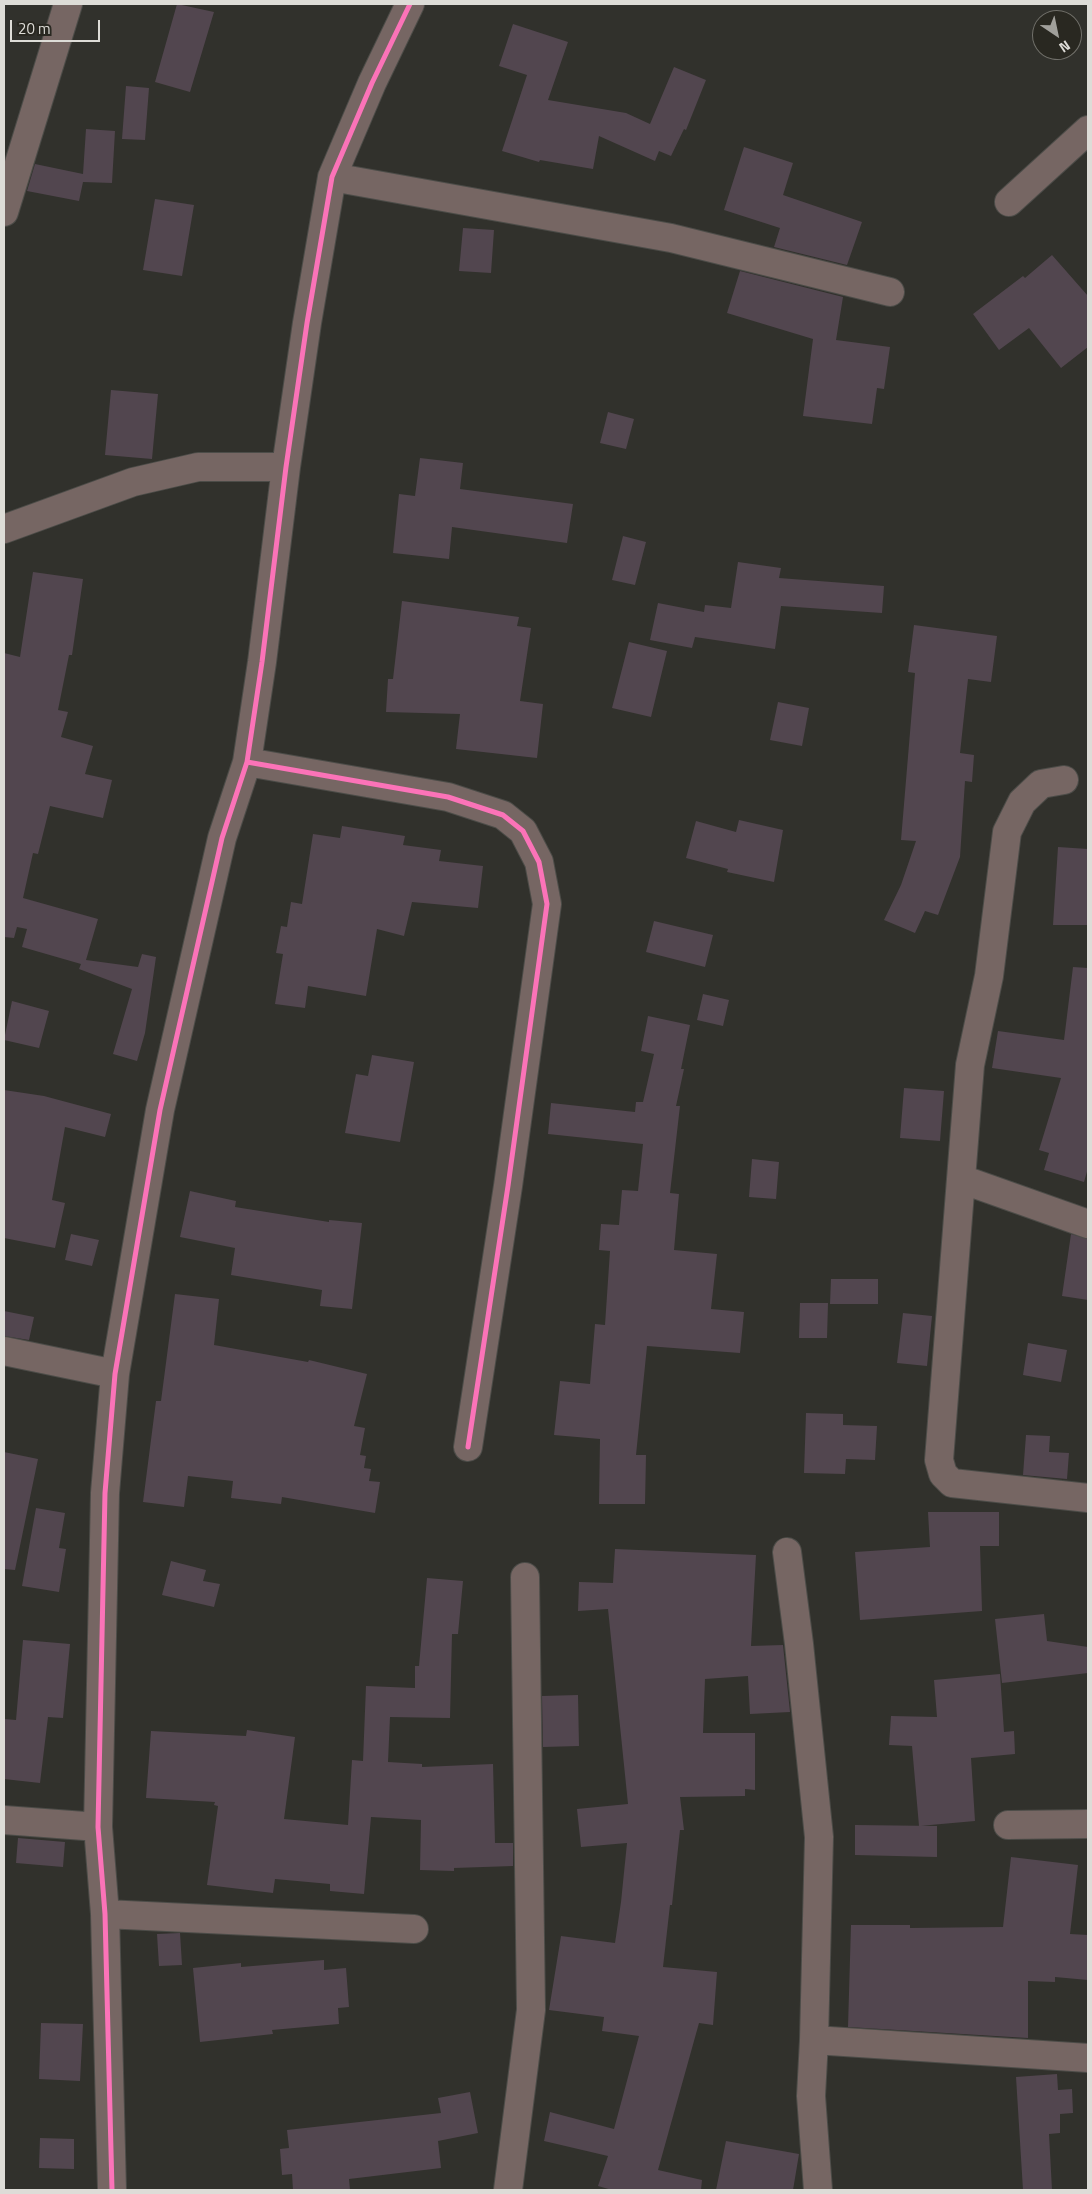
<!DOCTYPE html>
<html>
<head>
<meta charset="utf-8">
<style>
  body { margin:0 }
  #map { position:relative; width:1092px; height:2194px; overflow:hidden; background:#31312c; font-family:"Titillium Web",sans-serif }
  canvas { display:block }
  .frame { position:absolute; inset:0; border:5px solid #dddcd7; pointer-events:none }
  .north { position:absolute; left:1032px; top:10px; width:50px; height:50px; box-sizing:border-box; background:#292821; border:1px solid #71706a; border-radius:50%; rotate:146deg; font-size:14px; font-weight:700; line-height:20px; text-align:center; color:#dddcd7 }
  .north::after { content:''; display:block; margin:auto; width:18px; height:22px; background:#a1a09b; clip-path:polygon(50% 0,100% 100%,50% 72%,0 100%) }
  .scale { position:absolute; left:10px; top:20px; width:90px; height:22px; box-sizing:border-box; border:2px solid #dddcd7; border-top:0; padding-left:6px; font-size:15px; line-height:18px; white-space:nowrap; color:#dddcd7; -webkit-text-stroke:4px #292821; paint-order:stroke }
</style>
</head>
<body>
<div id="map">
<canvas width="1092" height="2194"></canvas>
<div class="frame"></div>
<div class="north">N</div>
<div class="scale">20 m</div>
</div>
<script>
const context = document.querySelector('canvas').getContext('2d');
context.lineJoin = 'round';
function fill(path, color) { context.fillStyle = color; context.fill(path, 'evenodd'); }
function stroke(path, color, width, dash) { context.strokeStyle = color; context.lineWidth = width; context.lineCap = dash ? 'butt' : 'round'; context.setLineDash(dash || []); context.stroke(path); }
fill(new Path2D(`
  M 177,4 L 214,12 L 190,92 L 155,82 Z
  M 513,24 L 568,42 L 548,100 L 626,113 L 650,124 L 674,67 L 706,80 L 686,130 L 684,129 L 671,156 L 659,151 L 655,161 L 599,136 L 593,169 L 540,160 L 539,162 L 502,151 L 527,75 L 499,66 Z
  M 126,86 L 149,88 L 145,140 L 122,139 Z
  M 86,129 L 115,131 L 112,183 L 83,182 L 79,201 L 27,191 L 35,164 L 83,174 Z
  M 744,147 L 793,163 L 783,195 L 862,222 L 847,265 L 774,247 L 780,228 L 724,210 Z
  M 155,199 L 194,205 L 182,276 L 143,270 Z
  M 463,228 L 494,230 L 491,273 L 459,271 Z
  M 1052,255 L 1088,296 L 1088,347 L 1061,368 L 1029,328 L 999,350 L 973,314 L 1023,276 L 1025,278 Z
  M 740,271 L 843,297 L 836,340 L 890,347 L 884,389 L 877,388 L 872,424 L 803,416 L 813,339 L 727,313 Z
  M 111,390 L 158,394 L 152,459 L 105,455 Z
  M 608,412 L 634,419 L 626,449 L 600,443 Z
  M 420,458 L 463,463 L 460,489 L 573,504 L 567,543 L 452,527 L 449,559 L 393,553 L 399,494 L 415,496 Z
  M 623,536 L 646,542 L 635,585 L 612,580 Z
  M 738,562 L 781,568 L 779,578 L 884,586 L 882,613 L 781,606 L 775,649 L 695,637 L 692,648 L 650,640 L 658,603 L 704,612 L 705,605 L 731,608 Z
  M 33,572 L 83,579 L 72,655 L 69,655 L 58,710 L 68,712 L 61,737 L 93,746 L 85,774 L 112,780 L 103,818 L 50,806 L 38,854 L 33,853 L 23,898 L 98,919 L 86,960 L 138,967 L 142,954 L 156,957 L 145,1033 L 137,1061 L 113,1054 L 132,989 L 79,969 L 81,964 L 22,947 L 27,929 L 17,927 L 14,938 L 4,937 L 4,653 L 20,657 Z
  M 402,601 L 519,617 L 517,626 L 531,628 L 520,701 L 543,704 L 537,758 L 456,749 L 460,714 L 386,712 L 388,679 L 393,679 Z
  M 914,625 L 997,636 L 991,682 L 968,679 L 960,753 L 974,755 L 972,782 L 965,781 L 960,857 L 938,915 L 925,911 L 915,933 L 884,920 L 901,885 L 916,841 L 901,840 L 915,673 L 908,672 Z
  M 629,642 L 667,651 L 651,717 L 612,708 Z
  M 778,702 L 809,708 L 802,746 L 770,740 Z
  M 739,820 L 783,830 L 774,882 L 727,872 L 728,869 L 686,858 L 696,821 L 736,832 Z
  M 342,826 L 405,836 L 403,845 L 441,850 L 439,861 L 483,866 L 478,908 L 412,902 L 404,936 L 377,929 L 366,996 L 308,986 L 305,1008 L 275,1004 L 283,954 L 276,953 L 281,926 L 287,927 L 291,902 L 302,904 L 313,834 L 340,838 Z
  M 1058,847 L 1088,849 L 1088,925 L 1053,925 Z
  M 654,921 L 713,935 L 705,967 L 646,952 Z
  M 1073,967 L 1088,968 L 1088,1168 L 1084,1182 L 1044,1170 L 1049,1153 L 1039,1150 L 1061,1078 L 992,1068 L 998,1031 L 1064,1040 Z
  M 703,994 L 729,1000 L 723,1026 L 697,1020 Z
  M 12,1001 L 49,1011 L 39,1048 L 4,1040 Z
  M 648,1016 L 690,1025 L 681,1069 L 684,1069 L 676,1106 L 680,1106 L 670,1193 L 679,1194 L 674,1250 L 717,1254 L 711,1309 L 744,1312 L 740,1353 L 647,1346 L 636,1455 L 646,1455 L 645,1504 L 599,1504 L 600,1439 L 554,1435 L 560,1381 L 590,1384 L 595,1324 L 605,1325 L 610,1251 L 599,1250 L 601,1224 L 619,1225 L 622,1190 L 638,1191 L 643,1144 L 548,1134 L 551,1103 L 635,1112 L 636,1102 L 643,1102 L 654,1054 L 641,1051 Z
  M 372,1055 L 414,1062 L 400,1142 L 345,1133 L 356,1074 L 368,1076 Z
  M 904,1088 L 944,1091 L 940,1141 L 900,1138 Z
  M 4,1090 L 44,1096 L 111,1114 L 105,1137 L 65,1127 L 52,1200 L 65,1203 L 55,1248 L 4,1238 Z
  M 752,1159 L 779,1162 L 776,1199 L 749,1197 Z
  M 190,1191 L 236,1201 L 235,1207 L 329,1222 L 329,1220 L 362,1223 L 352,1309 L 320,1306 L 322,1290 L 231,1275 L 235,1248 L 180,1237 Z
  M 71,1234 L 99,1240 L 92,1266 L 65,1260 Z
  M 1071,1234 L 1088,1239 L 1088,1300 L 1062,1296 Z
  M 831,1279 L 878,1279 L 878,1304 L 830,1304 Z
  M 175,1294 L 219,1299 L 214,1345 L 308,1362 L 309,1360 L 367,1374 L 354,1426 L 365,1428 L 360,1455 L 366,1456 L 364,1468 L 371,1469 L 369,1481 L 380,1482 L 375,1513 L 282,1497 L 281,1504 L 231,1498 L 233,1481 L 188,1476 L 184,1507 L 143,1502 L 156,1401 L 161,1401 Z
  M 800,1303 L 828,1303 L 827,1338 L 799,1338 Z
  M 4,1311 L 34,1317 L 29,1340 L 4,1336 Z
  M 903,1313 L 932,1316 L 927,1366 L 897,1363 Z
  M 1028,1343 L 1067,1350 L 1061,1382 L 1023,1375 Z
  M 806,1413 L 843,1414 L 843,1425 L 877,1426 L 875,1460 L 846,1459 L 845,1474 L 804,1473 Z
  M 1026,1435 L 1050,1436 L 1049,1452 L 1069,1453 L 1067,1479 L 1023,1475 Z
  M 4,1452 L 38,1459 L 15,1570 L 4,1569 Z
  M 36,1508 L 65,1513 L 59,1548 L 66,1549 L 59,1592 L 22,1586 Z
  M 928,1512 L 999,1512 L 999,1546 L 980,1546 L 982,1611 L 860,1620 L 855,1552 L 930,1547 Z
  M 615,1549 L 756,1555 L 751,1646 L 783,1645 L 790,1712 L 750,1714 L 748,1676 L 705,1679 L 703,1733 L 755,1733 L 755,1790 L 745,1789 L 745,1796 L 680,1797 L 684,1830 L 680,1830 L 672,1905 L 670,1905 L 663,1967 L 717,1972 L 713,2025 L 699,2023 L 658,2170 L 702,2180 L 701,2190 L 612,2190 L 598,2186 L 608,2156 L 544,2141 L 550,2112 L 614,2129 L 639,2036 L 602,2031 L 604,2017 L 549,2010 L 561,1936 L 615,1943 L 621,1902 L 627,1843 L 581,1847 L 577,1809 L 628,1804 L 608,1609 L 578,1611 L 579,1582 L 613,1583 Z
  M 171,1561 L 206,1570 L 203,1581 L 220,1584 L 214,1607 L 162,1595 Z
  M 427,1578 L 463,1581 L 458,1634 L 452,1634 L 450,1718 L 390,1717 L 388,1762 L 422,1764 L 422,1767 L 493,1764 L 495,1843 L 513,1843 L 513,1866 L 454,1868 L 454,1871 L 420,1870 L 421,1820 L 371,1817 L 364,1894 L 330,1891 L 330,1884 L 275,1879 L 273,1893 L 207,1885 L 218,1806 L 214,1805 L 215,1802 L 146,1798 L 151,1731 L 246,1736 L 247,1730 L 295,1737 L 284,1819 L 348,1825 L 352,1760 L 363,1761 L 366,1686 L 415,1688 L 415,1666 L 419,1666 Z
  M 1044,1614 L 1047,1641 L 1088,1647 L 1088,1673 L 1002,1683 L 995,1619 Z
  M 23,1640 L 70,1644 L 63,1718 L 48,1717 L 40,1783 L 4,1779 L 4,1719 L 16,1720 Z
  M 1000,1674 L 1004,1732 L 1014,1731 L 1015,1754 L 971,1758 L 975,1821 L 919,1826 L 912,1746 L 889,1745 L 891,1716 L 937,1717 L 934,1680 Z
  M 578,1695 L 579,1746 L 543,1747 L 542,1696 Z
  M 855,1825 L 937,1826 L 937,1857 L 855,1855 Z
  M 18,1838 L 65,1842 L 63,1867 L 16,1863 Z
  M 1011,1857 L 1078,1865 L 1070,1934 L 1088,1935 L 1088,1980 L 1055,1977 L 1055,1982 L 1028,1981 L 1028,2038 L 848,2027 L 851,1925 L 910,1925 L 910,1928 L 1003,1927 Z
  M 180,1933 L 182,1965 L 159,1966 L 157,1934 Z
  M 324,1960 L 324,1970 L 346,1968 L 349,2007 L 338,2008 L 339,2024 L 272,2030 L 273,2034 L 200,2042 L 193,1968 L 241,1963 L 241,1967 Z
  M 41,2023 L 83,2024 L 80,2081 L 39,2079 Z
  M 1057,2074 L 1058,2090 L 1072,2089 L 1073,2113 L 1060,2114 L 1060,2133 L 1049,2134 L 1052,2190 L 1023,2190 L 1016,2077 Z
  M 470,2092 L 478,2133 L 438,2141 L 441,2168 L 349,2179 L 350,2190 L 293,2190 L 292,2174 L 282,2175 L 280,2149 L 289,2148 L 287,2130 L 441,2113 L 438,2098 Z
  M 40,2138 L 74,2139 L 74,2169 L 39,2168 Z
  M 726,2141 L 799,2154 L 793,2190 L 716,2190 Z`), '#52464f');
const minor = new Path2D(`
  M 332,177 L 671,238 L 890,292
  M 1009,202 L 1088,130
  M 4,212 L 68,4
  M 4,529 L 133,482 L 198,467 L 286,467
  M 247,762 L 448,797 L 503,815 L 523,831 L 539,862 L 547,904 L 508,1186 L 468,1447
  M 1064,780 L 1041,784 L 1022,802 L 1007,832 L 989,976 L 970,1065 L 961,1179 L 1088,1224
  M 961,1179 L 939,1460 L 943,1474 L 952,1483 L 1088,1498
  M 4,1351 L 115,1374
  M 787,1552 L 799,1644 L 819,1837 L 814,2040 L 811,2096 L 818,2190
  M 4,1820 L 98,1827
  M 1008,1825 L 1088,1824
  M 105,1914 L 414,1929
  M 814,2040 L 1088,2058
  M 112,2190 L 105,1914 L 98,1827 L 105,1493 L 115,1374 L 160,1110 L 222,838 L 247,762 L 262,662 L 286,467 L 307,323 L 332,177 L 372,83 L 410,4
  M 508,2190 L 531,2010 L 525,1577`);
stroke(minor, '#4c4c48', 30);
stroke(minor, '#766663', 28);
stroke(new Path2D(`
  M 247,762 L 448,797 L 503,815 L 523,831 L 539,862 L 547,904 L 508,1186 L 468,1447
  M 112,2190 L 105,1914 L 98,1827 L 105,1493 L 115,1374 L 160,1110 L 222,838 L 247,762 L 262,662 L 286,467 L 307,323 L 332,177 L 372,83 L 410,4`), '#fb73b8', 5);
</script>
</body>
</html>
